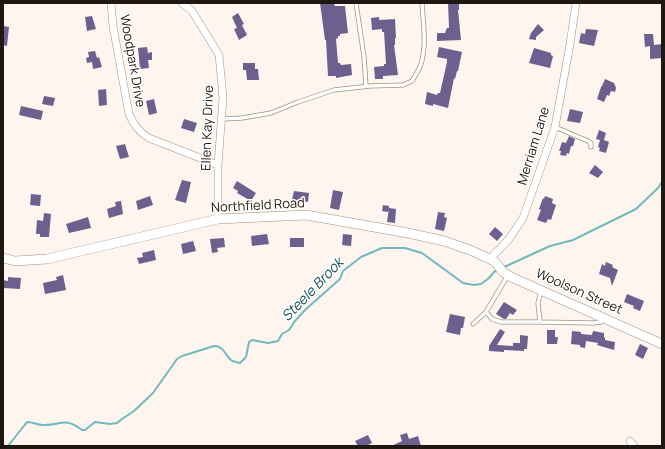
<!DOCTYPE html>
<html>
<head>
<meta charset="utf-8">
<style>
  body { margin:0 }
  #map { position:relative; width:665px; height:449px; overflow:hidden; background:#fef5ee; font-family:Manrope,sans-serif }
  canvas { display:block }
  .frame { position:absolute; inset:0; border:4px solid #1f1711; pointer-events:none }
</style>
</head>
<body>
<div id="map">
<canvas width="665" height="449"></canvas>
<div class="frame"></div>
</div>
<script>
const context = document.querySelector('canvas').getContext('2d');
context.lineJoin = 'round';
function stroke(path, color, width, dash) { context.strokeStyle = color; context.lineWidth = width; context.lineCap = dash ? 'butt' : 'round'; context.setLineDash(dash || []); context.stroke(path); }
function fill(path, color) { context.fillStyle = color; context.fill(path, 'evenodd'); }
function label(font, color, halo, rows, align = 'center') {
  context.font = font + ' Manrope,sans-serif'; context.lineWidth = 3; context.setLineDash([]); context.textBaseline = 'middle'; context.strokeStyle = halo; context.fillStyle = color; for (const [text, x, y, turn = 0] of rows) {
    context.save(); context.translate(x, y); context.rotate((+turn || 0) * Math.PI / 180); context.textAlign = isNaN(turn) ? turn : align; if (halo) context.strokeText(text, 0, 0); context.fillText(text, 0, 0); context.restore();
  }
}
stroke(new Path2D(`
  M 502,268 L 550,246 L 573,240 L 636,209 L 658,188 L 662,182
  M 8,446 L 27,422 C 33,422 37,425 43,425 C 61,426 64,416 82,430 L 85,430 L 95,422 L 110,424 L 117,423 L 122,419 L 134,411 L 153,393 L 177,359 L 182,356 L 214,346 C 224,346 224,354 231,360 C 233,362 237,362 240,363 L 246,357 L 249,342 L 252,340 L 268,343 L 278,341 L 282,334 L 289,330 L 295,321 L 305,310 L 340,279 L 343,271 L 361,257 L 382,248 L 405,248 L 422,253 L 463,283 L 474,285 L 481,284 L 489,278 L 494,272 L 498,270`), '#72b9bf', 2);
fill(new Path2D(`
  M 320,3 L 332,3 L 332,4 L 334,4 L 335,6 L 345,6 L 348,33 L 340,34 L 340,36 L 338,36 L 338,38 L 336,39 L 338,63 L 340,63 L 341,65 L 351,64 L 352,75 L 336,78 L 336,76 L 328,76 L 326,40 L 325,40 Z
  M 448,3 L 459,3 L 459,10 L 458,10 L 461,40 L 437,41 L 437,33 L 445,33 L 447,28 L 449,28 Z
  M 238,13 L 244,24 L 242,25 L 247,35 L 239,40 L 234,29 L 237,28 L 232,17 Z
  M 92,16 L 96,29 L 87,31 L 85,17 Z
  M 379,17 L 379,20 L 395,19 L 396,38 L 395,38 L 395,45 L 394,45 L 398,75 L 383,76 L 383,79 L 375,79 L 374,67 L 384,66 L 384,64 L 386,64 L 384,32 L 382,32 L 382,29 L 372,30 L 371,18 Z
  M 538,24 L 544,30 L 536,37 L 536,40 L 529,39 L 531,33 Z
  M 3,26 L 9,27 L 7,46 L 3,45 Z
  M 586,29 L 598,30 L 594,46 L 579,43 L 581,33 L 585,34 Z
  M 644,34 L 653,34 L 654,45 L 662,44 L 662,58 L 650,59 L 650,46 L 645,47 Z
  M 147,47 L 148,53 L 152,52 L 152,60 L 148,60 L 149,68 L 140,69 L 138,48 Z
  M 439,47 L 462,52 L 458,71 L 457,71 L 455,79 L 454,78 L 448,108 L 433,104 L 433,106 L 425,104 L 427,92 L 437,95 L 438,93 L 440,93 L 447,62 L 447,59 L 437,57 Z
  M 534,48 L 551,53 L 551,55 L 553,56 L 550,68 L 529,63 Z
  M 95,51 L 97,58 L 99,57 L 102,67 L 93,69 L 92,62 L 87,63 L 86,58 L 89,57 L 88,52 Z
  M 243,63 L 255,63 L 255,69 L 258,69 L 259,80 L 247,80 L 246,70 L 243,70 Z
  M 605,79 L 614,83 L 616,88 L 615,92 L 611,91 L 609,96 L 607,95 L 604,102 L 597,99 L 601,87 L 602,86 Z
  M 106,89 L 107,105 L 99,106 L 98,90 Z
  M 44,96 L 55,98 L 53,106 L 42,104 Z
  M 154,99 L 157,113 L 149,115 L 146,101 Z
  M 21,106 L 43,111 L 41,120 L 19,115 Z
  M 570,109 L 583,112 L 580,123 L 567,121 Z
  M 184,119 L 197,123 L 194,132 L 181,128 Z
  M 599,130 L 606,133 L 604,140 L 609,142 L 606,153 L 599,151 L 600,148 L 598,147 L 600,140 L 596,139 Z
  M 569,136 L 575,139 L 573,146 L 571,146 L 569,154 L 567,153 L 566,156 L 560,155 L 561,151 L 559,151 L 562,142 L 566,143 Z
  M 125,144 L 129,157 L 120,159 L 116,146 Z
  M 595,165 L 603,172 L 598,178 L 589,173 Z
  M 182,180 L 191,182 L 186,203 L 175,200 Z
  M 237,181 L 256,193 L 251,201 L 237,193 L 238,191 L 233,188 Z
  M 333,190 L 343,192 L 339,210 L 330,208 Z
  M 294,191 L 309,193 L 308,202 L 292,200 Z
  M 31,194 L 41,195 L 40,206 L 30,205 Z
  M 150,196 L 153,205 L 138,210 L 136,201 Z
  M 545,196 L 553,199 L 552,203 L 556,205 L 551,220 L 548,219 L 546,223 L 537,220 L 541,210 L 539,209 L 543,198 L 544,199 Z
  M 121,201 L 123,214 L 109,218 L 107,209 L 116,206 L 115,202 Z
  M 383,205 L 389,206 L 389,208 L 396,209 L 395,223 L 387,222 L 389,208 L 388,212 L 382,211 Z
  M 438,212 L 445,213 L 444,217 L 447,218 L 444,231 L 435,229 Z
  M 44,213 L 51,214 L 49,237 L 40,237 L 40,234 L 36,234 L 37,220 L 43,221 Z
  M 88,217 L 91,228 L 69,233 L 66,224 Z
  M 495,227 L 503,234 L 497,241 L 489,234 Z
  M 267,234 L 269,244 L 252,246 L 251,236 Z
  M 343,234 L 352,235 L 351,246 L 342,245 Z
  M 224,238 L 225,247 L 217,248 L 218,252 L 212,253 L 210,239 Z
  M 290,238 L 304,238 L 304,247 L 290,247 Z
  M 193,241 L 196,251 L 183,254 L 181,244 Z
  M 154,250 L 156,260 L 139,264 L 137,258 L 143,257 L 142,253 Z
  M 606,262 L 613,265 L 612,267 L 618,270 L 612,286 L 610,278 L 599,274 L 602,264 L 605,266 Z
  M 63,275 L 66,290 L 45,294 L 43,283 L 57,280 L 56,277 Z
  M 8,277 L 21,278 L 20,289 L 3,288 L 3,280 L 8,281 Z
  M 627,294 L 644,301 L 640,311 L 633,308 L 634,306 L 624,302 Z
  M 504,302 L 517,310 L 513,315 L 510,313 L 506,319 L 504,319 L 496,314 Z
  M 450,314 L 465,317 L 463,328 L 461,328 L 460,335 L 446,332 Z
  M 500,329 L 505,332 L 497,345 L 513,346 L 513,343 L 520,343 L 520,335 L 528,336 L 527,349 L 524,349 L 524,351 L 504,350 L 504,352 L 489,351 L 489,346 Z
  M 547,330 L 555,330 L 555,337 L 558,337 L 557,344 L 547,344 Z
  M 572,331 L 581,332 L 581,334 L 592,335 L 593,331 L 604,333 L 604,337 L 605,338 L 605,340 L 615,342 L 614,350 L 597,345 L 598,343 L 586,341 L 585,348 L 580,347 L 580,345 L 571,344 Z
  M 640,344 L 648,348 L 643,359 L 635,355 Z
  M 407,433 L 409,439 L 418,436 L 421,446 L 391,446 L 402,441 L 400,435 Z
  M 368,435 L 372,443 L 366,446 L 358,446 L 355,441 Z`), '#6c618e');
const service = new Path2D(`
  M 356,3 L 364,57 L 366,86
  M 222,119 L 242,118 L 271,113 L 298,102 L 334,90 L 370,86 L 403,85 L 412,81 C 415,76 419,70 421,64 C 427,44 423,23 422,3
  M 555,127 L 588,141 L 591,143 L 591,147
  M 486,312 L 492,319 L 501,322 L 540,322 L 538,303 L 541,291
  M 540,322 L 594,323 L 601,322 L 603,319
  M 473,324 L 486,312 L 508,275`);
const minor = new Path2D(`
  M 111,3 L 113,26 L 129,114 C 134,125 139,132 149,138 L 218,165
  M 182,3 L 192,11 L 219,55 L 223,98 L 218,165 L 218,219
  M 490,259 L 509,239 L 523,218 L 555,127 L 570,44 L 576,3
  M 630,441 L 634,446`);
const tertiary = new Path2D(`
  M 3,258 L 15,261 L 47,259 L 218,219 L 306,215 L 408,233 L 444,241 L 470,250 L 490,259 L 495,262 L 503,272 L 511,277 L 662,344`);
stroke(service, '#a3907e', 5);
stroke(minor, '#a3907e', 8);
stroke(tertiary, '#a3907e', 10);
stroke(service, '#fff', 3.5);
stroke(minor, '#fff', 7);
stroke(tertiary, '#fff', 9);
label('13px', '#1f1711', '#fff', [
  ["Woodpark Drive",132,61,80],
  ["Ellen Kay Drive",208,128,-88],
  ["Merriam Lane",534,146,-73],
  ["Northfield Road",258,206,-3],
  ["Woolson Street",579,292,24]
]);
label('italic 14px', '#165459', '#fff', [
  ["Steele Brook",313,290,-46]
]);
</script>
</body>
</html>
